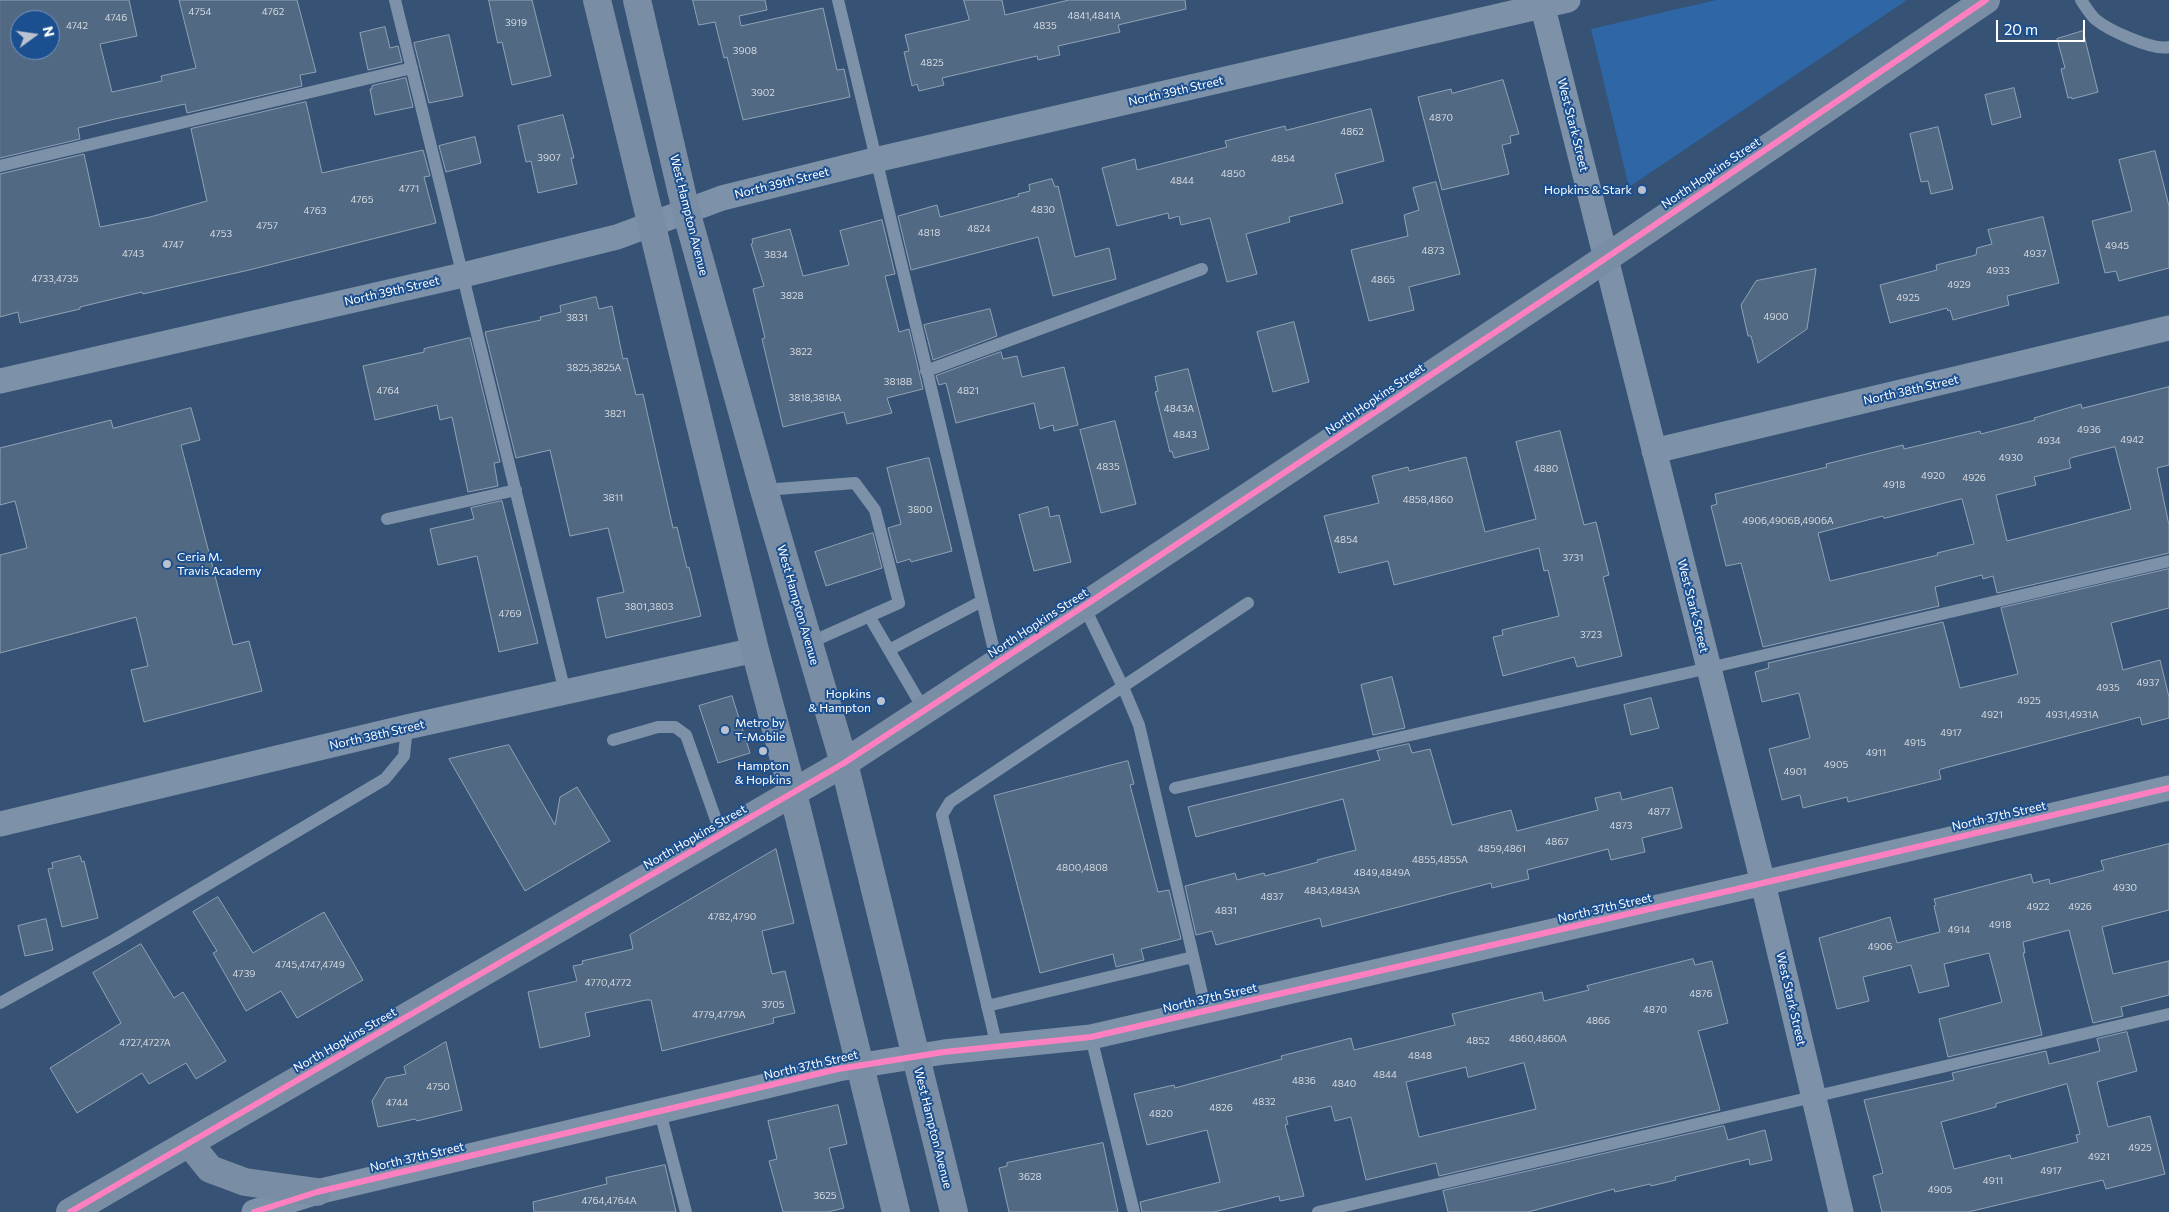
<!DOCTYPE html>
<html>
<head>
<meta charset="utf-8">
<style>
  body { margin:0 }
  #map { position:relative; width:2169px; height:1212px; overflow:hidden; background:#365274; font-family:Commissioner,sans-serif }
  canvas { display:block }
  .north { position:absolute; left:10px; top:10px; width:50px; height:50px; box-sizing:border-box; background:#1b4f8f; border:1px solid #7695bc; border-radius:50%; rotate:76deg; font-size:14px; font-weight:700; line-height:20px; text-align:center; color:#fff }
  .north::after { content:''; display:block; margin:auto; width:18px; height:22px; background:#b9c2ce; clip-path:polygon(50% 0,100% 100%,50% 72%,0 100%) }
  .scale { position:absolute; left:1996px; top:20px; width:89px; height:22px; box-sizing:border-box; border:2px solid #fff; border-top:0; padding-left:6px; font-size:15px; line-height:18px; white-space:nowrap; color:#fff; -webkit-text-stroke:4px #1b4f8f; paint-order:stroke }
</style>
</head>
<body>
<div id="map">
<canvas width="2169" height="1212"></canvas>
<div class="north">N</div>
<div class="scale">20 m</div>
</div>
<script>
const context = document.querySelector('canvas').getContext('2d');
context.lineJoin = 'round';
function fill(path, color) { context.fillStyle = color; context.fill(path, 'evenodd'); }
function stroke(path, color, width, dash) { context.strokeStyle = color; context.lineWidth = width; context.lineCap = dash ? 'butt' : 'round'; context.setLineDash(dash || []); context.stroke(path); }
function label(font, color, halo, rows, align = 'center') {
  context.font = font + ' Commissioner,sans-serif'; context.lineWidth = 4; context.setLineDash([]); context.textBaseline = 'middle'; context.strokeStyle = halo; context.fillStyle = color; for (const [text, x, y, turn = 0] of rows) {
    context.save(); context.translate(x, y); context.rotate((+turn || 0) * Math.PI / 180); context.textAlign = isNaN(turn) ? turn : align; if (halo) context.strokeText(text, 0, 0); context.fillText(text, 0, 0); context.restore();
  }
}
fill(new Path2D(`
  M 1716,0 L 1907,0 L 1629,187 L 1591,29 Z`), '#2f66a5');
const building = new Path2D(`
  M 0,0 L 129,0 L 137,36 L 100,44 L 112,92 L 162,81 L 161,76 L 196,68 L 179,0 L 297,0 L 316,72 L 300,75 L 302,86 L 187,113 L 185,104 L 115,119 L 78,128 L 80,139 L 0,158 ZM 20,20 L 50,20 L 50,50 L 20,50 Z
  M 489,0 L 532,0 L 551,76 L 512,85 L 502,42 L 498,43 Z
  M 693,0 L 765,0 L 767,10 L 739,16 L 741,26 L 823,8 L 837,70 L 844,69 L 850,97 L 743,120 L 727,57 L 724,58 L 715,22 L 699,25 Z
  M 964,0 L 1002,0 L 1005,15 L 1069,0 L 1185,0 L 1186,9 L 1118,25 L 1120,32 L 1058,46 L 1060,55 L 1038,60 L 1037,56 L 942,78 L 944,85 L 919,91 L 917,84 L 912,86 L 904,52 L 909,51 L 905,35 L 969,20 Z
  M 385,27 L 390,48 L 398,46 L 402,62 L 368,70 L 360,33 Z
  M 2083,31 L 2098,92 L 2072,99 L 2071,97 L 2068,98 L 2061,69 L 2065,68 L 2057,39 Z
  M 449,35 L 463,96 L 429,103 L 414,43 Z
  M 406,78 L 413,107 L 375,115 L 370,89 L 372,89 L 372,86 Z
  M 1503,80 L 1519,134 L 1510,136 L 1511,143 L 1502,145 L 1509,174 L 1442,190 L 1418,97 L 1451,89 L 1452,93 Z
  M 2014,88 L 2021,117 L 1992,125 L 1985,95 Z
  M 306,102 L 322,173 L 423,150 L 430,176 L 424,177 L 436,223 L 249,270 L 143,294 L 142,292 L 80,307 L 80,309 L 20,323 L 18,312 L 0,317 L 0,174 L 84,154 L 100,227 L 150,217 L 207,201 L 191,129 Z
  M 1371,109 L 1384,161 L 1335,174 L 1343,203 L 1289,217 L 1290,222 L 1246,234 L 1257,274 L 1227,282 L 1210,218 L 1181,225 L 1179,216 L 1169,219 L 1168,213 L 1117,226 L 1102,168 L 1135,159 L 1137,170 L 1227,147 L 1225,141 L 1285,126 L 1286,130 Z
  M 563,115 L 574,158 L 571,158 L 577,184 L 538,193 L 531,161 L 526,162 L 518,126 Z
  M 1938,127 L 1953,189 L 1931,194 L 1928,181 L 1921,182 L 1910,134 Z
  M 475,137 L 481,163 L 446,172 L 439,146 Z
  M 2155,151 L 2169,206 L 2169,268 L 2119,281 L 2116,271 L 2105,273 L 2092,221 L 2132,211 L 2119,160 Z
  M 1052,179 L 1055,187 L 1058,186 L 1075,257 L 1109,248 L 1116,279 L 1053,296 L 1038,237 L 911,270 L 898,216 L 937,205 L 940,217 L 1019,196 L 1018,194 L 1030,191 L 1029,185 Z
  M 1436,182 L 1460,274 L 1409,287 L 1414,310 L 1369,321 L 1351,250 L 1408,236 L 1404,215 L 1419,210 L 1413,188 Z
  M 2043,217 L 2059,283 L 2007,296 L 2009,305 L 1953,320 L 1950,310 L 1948,311 L 1947,308 L 1890,323 L 1880,285 L 1937,270 L 1936,265 L 1976,255 L 1977,248 L 1992,244 L 1988,230 Z
  M 882,220 L 895,274 L 885,276 L 899,332 L 909,329 L 923,389 L 887,398 L 892,413 L 847,424 L 844,412 L 783,427 L 762,339 L 765,338 L 753,289 L 764,286 L 751,244 L 753,243 L 752,239 L 790,229 L 803,276 L 849,265 L 840,231 Z
  M 1816,269 L 1807,329 L 1758,363 L 1751,336 L 1748,336 L 1741,305 L 1756,281 Z
  M 596,297 L 599,309 L 612,306 L 623,359 L 627,358 L 636,395 L 643,394 L 673,528 L 677,527 L 687,568 L 689,567 L 701,616 L 606,638 L 597,598 L 624,592 L 608,528 L 570,536 L 550,450 L 516,458 L 485,332 L 541,320 L 540,317 L 561,312 L 560,306 Z
  M 990,309 L 997,336 L 933,360 L 924,325 Z
  M 1294,322 L 1309,382 L 1273,392 L 1257,332 Z
  M 470,338 L 500,462 L 494,463 L 498,486 L 468,492 L 452,417 L 440,420 L 437,405 L 375,420 L 363,366 L 424,352 L 424,349 Z
  M 1001,352 L 1003,359 L 1017,356 L 1022,377 L 1064,367 L 1078,425 L 1054,431 L 1053,425 L 1040,429 L 1034,403 L 956,423 L 946,383 L 939,385 L 936,376 Z
  M 1188,369 L 1209,449 L 1174,458 L 1172,451 L 1170,452 L 1155,392 L 1158,391 L 1155,377 Z
  M 2169,387 L 2169,465 L 2157,468 L 2169,525 L 2169,553 L 1997,593 L 1993,576 L 1983,579 L 1982,575 L 1935,587 L 1939,606 L 1763,647 L 1741,563 L 1726,566 L 1711,506 L 1717,504 L 1715,494 L 1827,467 L 1826,464 L 1903,445 L 1904,449 L 1980,431 L 1981,434 L 2035,420 L 2034,418 L 2081,404 L 2082,408 ZM 2115,447 L 2131,509 L 2007,541 L 1996,495 L 2036,485 L 2034,477 L 2071,468 L 2069,460 L 2071,458 ZM 1962,499 L 1974,544 L 1937,553 L 1938,555 L 1830,581 L 1818,533 L 1883,516 L 1884,518 Z
  M 191,408 L 200,440 L 181,445 L 233,645 L 249,641 L 262,691 L 144,722 L 131,670 L 148,666 L 136,617 L 0,653 L 0,555 L 27,548 L 15,501 L 0,505 L 0,448 L 111,420 L 113,428 Z
  M 1115,421 L 1136,504 L 1101,513 L 1080,430 Z
  M 1560,431 L 1584,525 L 1596,522 L 1609,575 L 1603,577 L 1622,656 L 1577,667 L 1574,657 L 1503,676 L 1493,637 L 1503,635 L 1502,630 L 1559,616 L 1548,570 L 1544,571 L 1539,548 L 1394,585 L 1388,561 L 1339,573 L 1324,516 L 1379,503 L 1372,476 L 1408,467 L 1409,471 L 1466,457 L 1485,532 L 1536,519 L 1516,442 Z
  M 929,458 L 952,551 L 911,562 L 910,559 L 897,563 L 888,528 L 901,524 L 887,468 Z
  M 502,501 L 538,643 L 499,652 L 477,556 L 438,565 L 430,529 L 474,519 L 471,508 Z
  M 1048,507 L 1050,517 L 1059,515 L 1071,562 L 1034,571 L 1019,515 Z
  M 873,533 L 882,568 L 826,586 L 815,552 Z
  M 2169,569 L 2169,608 L 2111,623 L 2123,670 L 2160,660 L 2169,697 L 2169,718 L 2142,725 L 2140,717 L 2018,749 L 1941,769 L 1939,771 L 1941,779 L 1848,802 L 1847,797 L 1803,808 L 1800,795 L 1782,800 L 1769,749 L 1810,738 L 1799,693 L 1762,702 L 1755,672 L 1769,668 L 1768,663 L 1943,622 L 1960,688 L 2018,674 L 2001,608 Z
  M 1392,677 L 1405,728 L 1373,735 L 1361,685 Z
  M 732,696 L 750,753 L 718,763 L 699,706 Z
  M 1651,698 L 1659,728 L 1631,735 L 1624,705 Z
  M 1409,744 L 1412,753 L 1430,749 L 1452,825 L 1511,810 L 1517,831 L 1598,810 L 1595,798 L 1620,792 L 1622,800 L 1672,787 L 1682,828 L 1642,838 L 1645,852 L 1611,860 L 1608,849 L 1527,870 L 1529,879 L 1492,888 L 1491,883 L 1322,927 L 1320,918 L 1216,945 L 1212,931 L 1196,935 L 1185,886 L 1235,873 L 1237,880 L 1264,873 L 1265,876 L 1318,862 L 1317,860 L 1356,850 L 1343,799 L 1196,837 L 1188,807 L 1380,760 L 1377,751 Z
  M 509,745 L 555,825 L 560,797 L 577,787 L 610,841 L 525,891 L 449,759 Z
  M 1128,761 L 1134,784 L 1130,785 L 1158,892 L 1169,890 L 1181,939 L 1141,949 L 1144,960 L 1116,967 L 1113,954 L 1040,973 L 994,796 Z
  M 2169,844 L 2169,910 L 2102,927 L 2113,974 L 2169,961 L 2169,995 L 2121,1007 L 2123,1016 L 2093,1023 L 2069,930 L 2023,942 L 2025,953 L 2023,953 L 2042,1035 L 1948,1057 L 1939,1019 L 2002,1002 L 1989,953 L 1944,964 L 1949,986 L 1919,993 L 1911,965 L 1863,977 L 1869,1001 L 1837,1009 L 1819,938 L 1890,917 L 1897,943 L 1940,932 L 1934,906 L 1936,905 L 1934,899 L 2031,874 L 2033,883 L 2049,879 L 2050,884 L 2104,870 L 2101,861 Z
  M 776,849 L 794,923 L 762,931 L 772,974 L 785,971 L 795,1013 L 773,1018 L 774,1023 L 662,1051 L 651,1000 L 646,1000 L 585,1013 L 590,1036 L 540,1048 L 528,992 L 577,981 L 573,966 L 583,964 L 582,961 L 633,949 L 630,935 Z
  M 80,856 L 82,862 L 84,861 L 98,918 L 62,927 L 48,869 L 53,868 L 52,863 Z
  M 218,897 L 253,953 L 324,912 L 363,980 L 297,1018 L 281,991 L 246,1011 L 213,953 L 217,951 L 193,912 Z
  M 46,919 L 53,950 L 25,956 L 18,926 Z
  M 141,944 L 174,998 L 183,992 L 226,1061 L 196,1079 L 186,1063 L 149,1084 L 142,1073 L 77,1113 L 50,1068 L 121,1023 L 93,973 Z
  M 1693,959 L 1695,965 L 1712,961 L 1728,1023 L 1698,1031 L 1720,1110 L 1439,1176 L 1436,1163 L 1366,1180 L 1351,1117 L 1335,1121 L 1331,1106 L 1286,1117 L 1288,1124 L 1285,1125 L 1304,1196 L 1280,1201 L 1279,1196 L 1214,1212 L 1142,1212 L 1140,1202 L 1220,1182 L 1207,1130 L 1147,1145 L 1134,1094 L 1174,1085 L 1175,1088 L 1282,1059 L 1281,1056 L 1351,1038 L 1354,1050 L 1395,1040 L 1455,1025 L 1452,1014 L 1542,992 L 1544,1001 L 1589,990 L 1587,986 ZM 1524,1063 L 1536,1109 L 1419,1137 L 1406,1082 L 1466,1067 L 1468,1077 Z
  M 2127,1032 L 2137,1071 L 2097,1082 L 2108,1127 L 2150,1116 L 2165,1174 L 2106,1189 L 2103,1180 L 1968,1212 L 1882,1212 L 1873,1176 L 1883,1173 L 1864,1100 L 1954,1080 L 1952,1073 L 2046,1051 L 2049,1064 L 2100,1051 L 2097,1039 ZM 2067,1084 L 2080,1134 L 2076,1135 L 2078,1142 L 2011,1159 L 2010,1155 L 1954,1169 L 1941,1122 L 1996,1107 L 1996,1104 Z
  M 446,1042 L 462,1110 L 417,1121 L 415,1119 L 378,1127 L 372,1101 L 386,1078 L 406,1074 L 404,1067 Z
  M 838,1105 L 847,1144 L 829,1148 L 844,1208 L 828,1212 L 783,1212 L 769,1161 L 777,1159 L 768,1121 Z
  M 1724,1126 L 1728,1140 L 1765,1130 L 1772,1160 L 1750,1165 L 1749,1159 L 1675,1177 L 1676,1180 L 1651,1186 L 1650,1184 L 1615,1192 L 1614,1189 L 1528,1212 L 1448,1212 L 1443,1191 Z
  M 1103,1143 L 1118,1212 L 1009,1212 L 999,1168 L 1007,1166 L 1007,1163 Z
  M 665,1165 L 676,1212 L 534,1212 L 533,1202 L 607,1184 L 606,1178 Z`);
fill(building, '#526984');
stroke(building, '#92a2b6', 1);
stroke(new Path2D(`
  M 395,0 L 565,692
  M 838,0 L 997,663
  M 2081,0 C 2085,6 2090,14 2095,19 C 2108,30 2153,51 2169,47
  M 0,166 L 412,68
  M 926,371 L 1202,269
  M 764,490 L 855,483 L 875,510 L 899,603 L 809,643
  M 387,519 L 516,490
  M 1084,606 L 1123,687 L 1139,725 L 1206,1011
  M 869,616 L 924,710
  M 889,650 L 982,601
  M 613,740 L 658,727 L 675,727 L 686,735 L 721,834
  M 1175,788 L 1709,668 L 2169,561
  M 0,1003 L 114,940 L 385,779 L 404,756 L 407,727
  M 987,1006 L 1193,957
  M 1091,1037 L 1134,1212
  M 997,1047 L 942,815 L 950,802 L 1248,603
  M 660,1112 L 686,1212
  M 1318,1212 L 2169,1014`), '#7d92a8', 12);
stroke(new Path2D(`
  M 1541,0 L 1763,883 L 1841,1212
  M 0,381 L 463,275 L 617,237 L 722,198 L 875,160 L 1568,0
  M 1654,451 L 2169,328
  M 0,824 L 407,727 L 755,650
  M 254,1212 L 317,1192 L 838,1069 L 944,1052 L 1091,1037 L 1763,883 L 2169,788`), '#7d92a8', 25);
stroke(new Path2D(`
  M 597,0 L 755,650 L 793,793 L 896,1212
  M 637,0 L 686,211 L 764,490 L 844,763 L 954,1212
  M 189,1143 L 210,1169 L 245,1182 L 317,1192
  M 70,1212 L 844,763 L 1084,606 L 1578,277 L 1986,0`), '#798da4', 28);
stroke(new Path2D(`
  M 70,1212 L 844,763 L 1084,606 L 1578,277 L 1986,0
  M 254,1212 L 317,1192 L 838,1069 L 944,1052 L 1091,1037 L 1763,883 L 2169,788`), '#ff80c0', 6);
for (const [x, y, r, color] of [
  [1642,190,5,"#b9c2ce"],
  [167,564,5,"#b9c2ce"],
  [881,701,5,"#b9c2ce"],
  [725,730,5,"#b9c2ce"],
  [763,751,5,"#b9c2ce"]
]) { const dot = new Path2D(); dot.arc(x, y, r, 0, 2 * Math.PI); context.fillStyle = color; context.fill(dot); stroke(dot, '#1b4f8f', 2); }
label('10px', '#d4dae0', null, [
  ["4754",200,12],
  ["4762",273,12],
  ["4841,4841A",1094,16],
  ["4746",116,18],
  ["3919",516,23],
  ["4742",77,26],
  ["4835",1045,26],
  ["3908",745,51],
  ["4825",932,63],
  ["3902",763,93],
  ["4870",1441,118],
  ["4862",1352,132],
  ["3907",549,158],
  ["4854",1283,159],
  ["4850",1233,174],
  ["4844",1182,181],
  ["4771",409,189],
  ["4765",362,200],
  ["4830",1043,210],
  ["4763",315,211],
  ["4757",267,226],
  ["4824",979,229],
  ["4818",929,233],
  ["4753",221,234],
  ["4747",173,245],
  ["4945",2117,246],
  ["4873",1433,251],
  ["4743",133,254],
  ["4937",2035,254],
  ["3834",776,255],
  ["4933",1998,271],
  ["4733,4735",55,279],
  ["4865",1383,280],
  ["4929",1959,285],
  ["3828",792,296],
  ["4925",1908,298],
  ["4900",1776,317],
  ["3831",577,318],
  ["3822",801,352],
  ["3825,3825A",594,368],
  ["3818B",898,382],
  ["4764",388,391],
  ["4821",968,391],
  ["3818,3818A",815,398],
  ["4843A",1179,409],
  ["3821",615,414],
  ["4936",2089,430],
  ["4843",1185,435],
  ["4942",2132,440],
  ["4934",2049,441],
  ["4930",2011,458],
  ["4835",1108,467],
  ["4880",1546,469],
  ["4920",1933,476],
  ["4926",1974,478],
  ["4918",1894,485],
  ["3811",613,498],
  ["4858,4860",1428,500],
  ["3800",920,510],
  ["4906,4906B,4906A",1788,521],
  ["4854",1346,540],
  ["3731",1573,558],
  ["3801,3803",649,607],
  ["4769",510,614],
  ["3723",1591,635],
  ["4937",2148,683],
  ["4935",2108,688],
  ["4925",2029,701],
  ["4921",1992,715],
  ["4931,4931A",2072,715],
  ["4917",1951,733],
  ["4915",1915,743],
  ["4911",1876,753],
  ["4905",1836,765],
  ["4901",1795,772],
  ["4877",1659,812],
  ["4873",1621,826],
  ["4867",1557,842],
  ["4859,4861",1502,849],
  ["4855,4855A",1440,860],
  ["4800,4808",1082,868],
  ["4849,4849A",1382,873],
  ["4930",2125,888],
  ["4843,4843A",1332,891],
  ["4837",1272,897],
  ["4922",2038,907],
  ["4926",2080,907],
  ["4831",1226,911],
  ["4782,4790",732,917],
  ["4918",2000,925],
  ["4914",1959,930],
  ["4906",1880,947],
  ["4745,4747,4749",310,965],
  ["4739",244,974],
  ["4770,4772",608,983],
  ["4876",1701,994],
  ["3705",773,1005],
  ["4870",1655,1010],
  ["4779,4779A",719,1015],
  ["4866",1598,1021],
  ["4860,4860A",1538,1039],
  ["4852",1478,1041],
  ["4727,4727A",145,1043],
  ["4848",1420,1056],
  ["4844",1385,1075],
  ["4836",1304,1081],
  ["4840",1344,1084],
  ["4750",438,1087],
  ["4832",1264,1102],
  ["4744",397,1103],
  ["4826",1221,1108],
  ["4820",1161,1114],
  ["4925",2140,1148],
  ["4921",2099,1157],
  ["4917",2051,1171],
  ["3628",1030,1177],
  ["4911",1993,1181],
  ["4905",1940,1190],
  ["3625",825,1196],
  ["4764,4764A",609,1201]
]);
label('12px', '#fff', '#1b4f8f', [
  ["North 39th Street",1176,91,-13],
  ["West Stark Street",1573,125,76],
  ["North Hopkins Street",1711,173,-34],
  ["North 39th Street",782,183,-14],
  ["West Hampton Avenue",689,215,76],
  ["North 39th Street",392,291,-13],
  ["North 38th Street",1911,390,-13],
  ["North Hopkins Street",1375,399,-34],
  ["West Hampton Avenue",798,605,74],
  ["West Stark Street",1693,606,76],
  ["North Hopkins Street",1038,623,-33],
  ["North 38th Street",377,735,-13],
  ["North 37th Street",1999,816,-13],
  ["North Hopkins Street",695,837,-30],
  ["North 37th Street",1605,908,-13],
  ["North 37th Street",1210,998,-13],
  ["West Stark Street",1791,999,77],
  ["North Hopkins Street",345,1040,-30],
  ["North 37th Street",811,1065,-13],
  ["West Hampton Avenue",933,1128,76],
  ["North 37th Street",417,1157,-13]
]);
label('12px', '#fff', '#1b4f8f', [
  ["Hopkins & Stark",1632,190],
  ["Ceria M.",177,557,"left"],
  ["Travis Academy",177,571,"left"],
  ["Hopkins",871,694],
  ["& Hampton",871,708],
  ["Metro by",735,723,"left"],
  ["T-Mobile",735,737,"left"],
  ["Hampton",763,766,"center"],
  ["& Hopkins",763,780,"center"]
], 'right');
</script>
</body>
</html>
